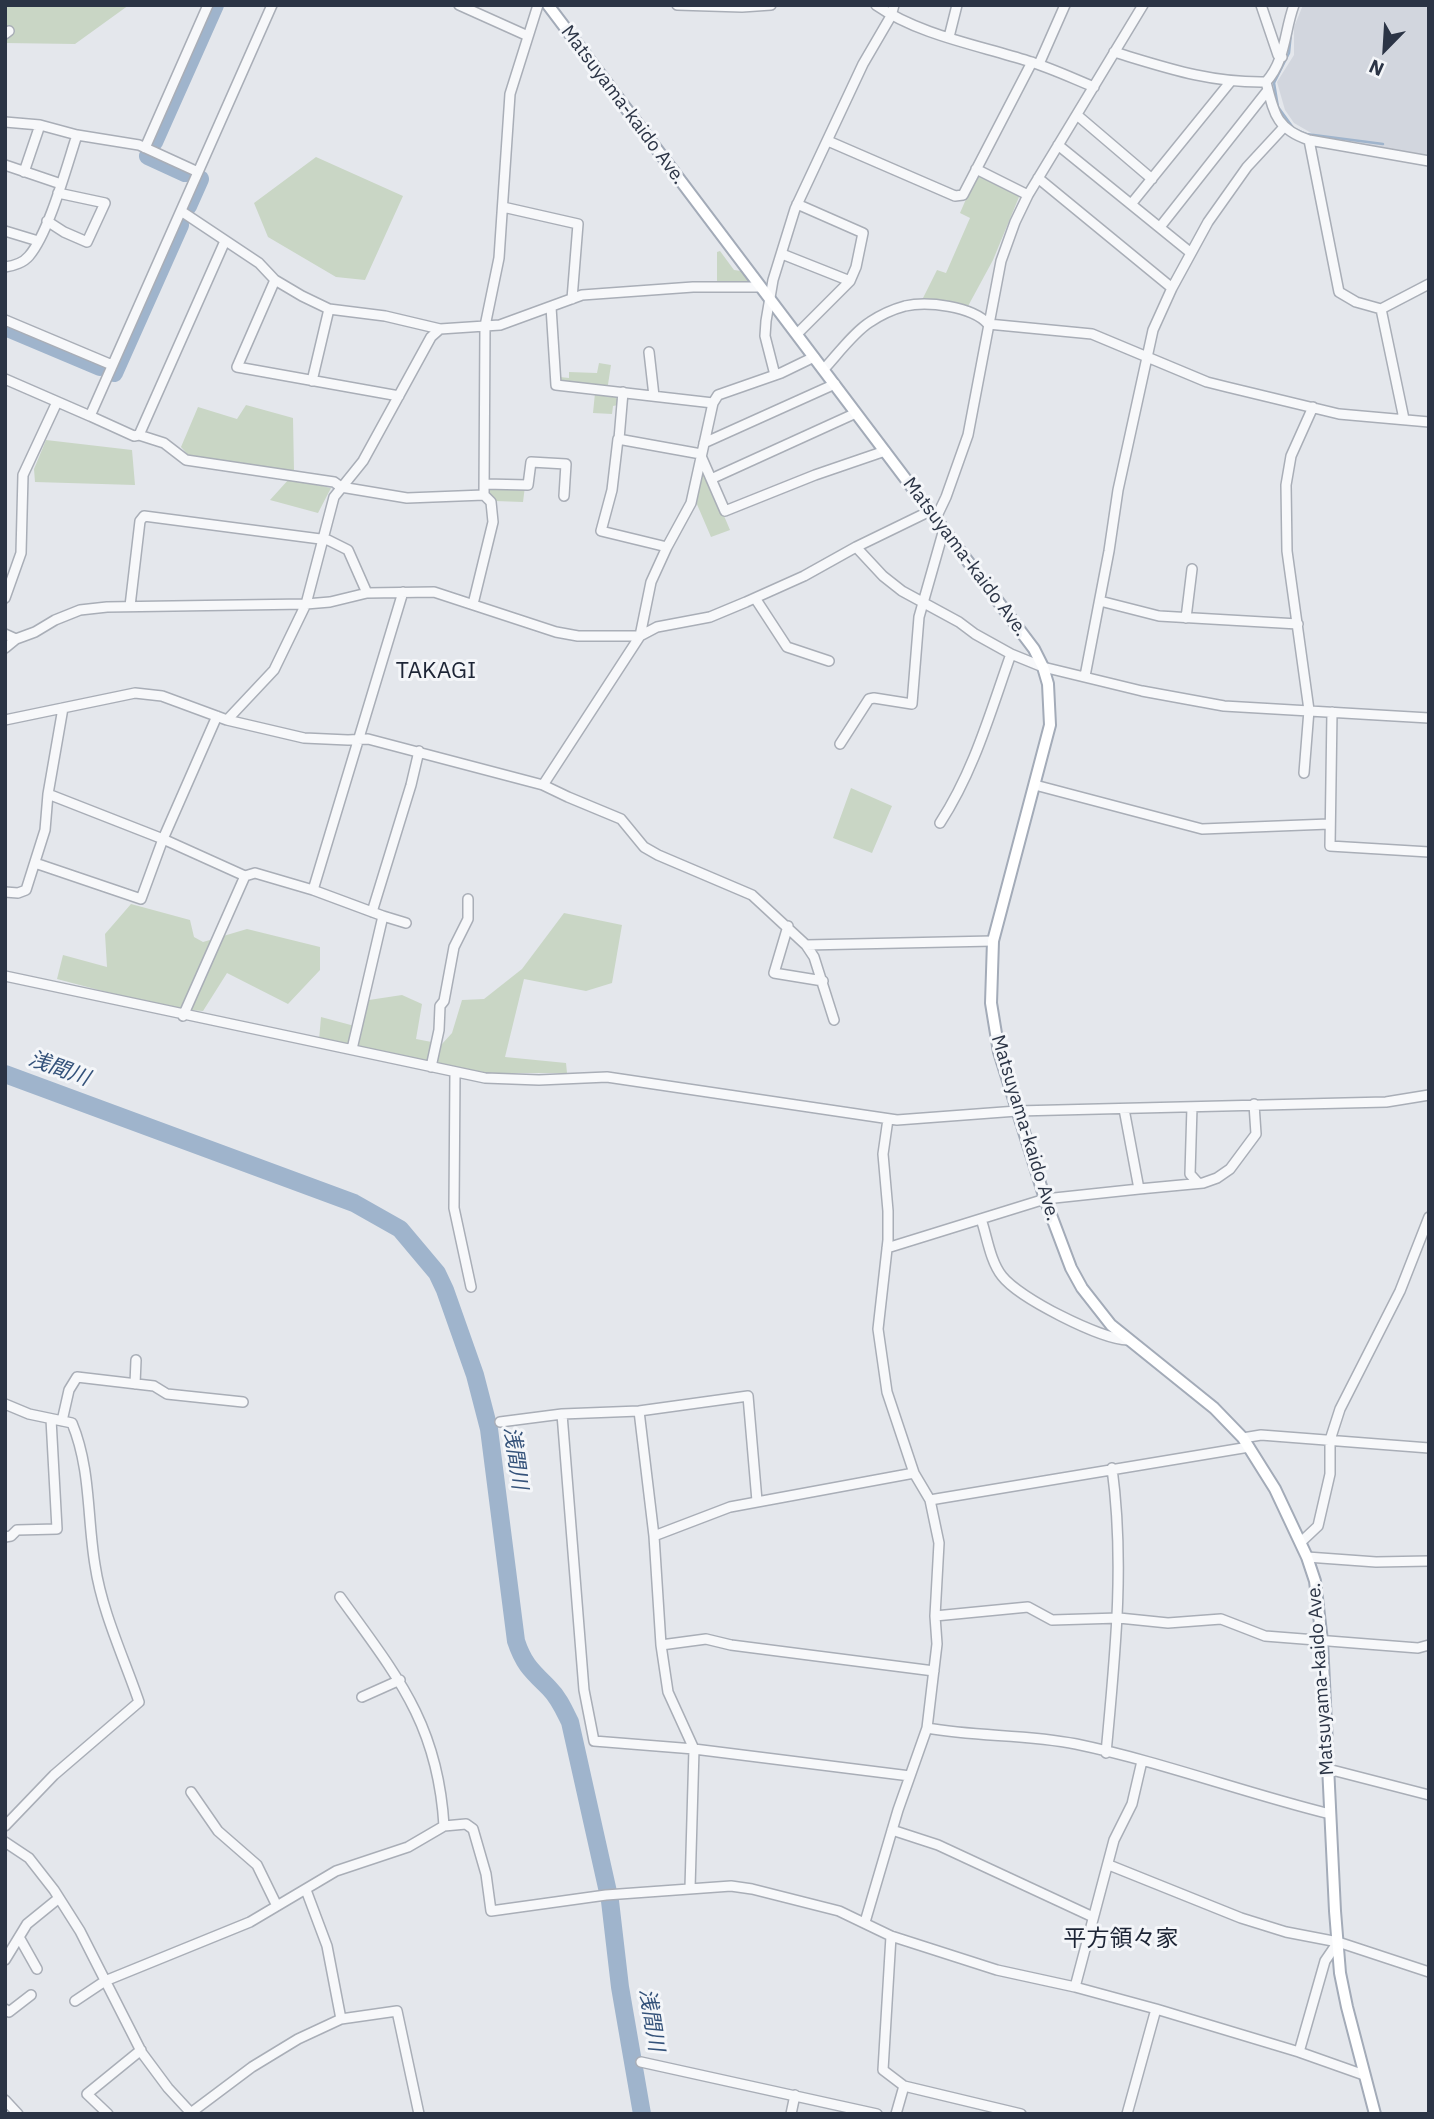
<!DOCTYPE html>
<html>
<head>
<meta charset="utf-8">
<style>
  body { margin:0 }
  #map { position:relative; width:1434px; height:2119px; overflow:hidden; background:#e4e7ec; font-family:"IBM Plex Sans",sans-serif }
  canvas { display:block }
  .frame { position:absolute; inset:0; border:7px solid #2b3445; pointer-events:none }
  .north { position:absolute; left:1350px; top:14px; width:70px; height:70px; -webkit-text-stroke:5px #f4f6f9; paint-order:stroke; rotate:204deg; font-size:19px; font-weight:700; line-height:28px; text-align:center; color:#2b3445 }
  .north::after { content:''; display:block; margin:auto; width:24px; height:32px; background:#2b3445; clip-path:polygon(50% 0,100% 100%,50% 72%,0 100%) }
</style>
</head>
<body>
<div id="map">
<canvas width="1434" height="2119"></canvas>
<div class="frame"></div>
<div class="north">N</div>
</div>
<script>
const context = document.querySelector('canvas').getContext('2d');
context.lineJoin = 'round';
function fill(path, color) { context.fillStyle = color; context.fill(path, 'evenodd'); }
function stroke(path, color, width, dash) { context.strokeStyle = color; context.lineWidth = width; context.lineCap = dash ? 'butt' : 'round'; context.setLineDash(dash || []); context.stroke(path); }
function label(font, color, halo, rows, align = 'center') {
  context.font = font + ' "IBM Plex Sans","Noto Sans JP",sans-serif'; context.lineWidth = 6; context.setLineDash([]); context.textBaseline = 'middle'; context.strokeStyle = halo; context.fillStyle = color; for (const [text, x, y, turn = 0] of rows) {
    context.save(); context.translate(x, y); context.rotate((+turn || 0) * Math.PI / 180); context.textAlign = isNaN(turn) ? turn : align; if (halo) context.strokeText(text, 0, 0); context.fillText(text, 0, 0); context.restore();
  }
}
fill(new Path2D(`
  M 1303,5 L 1429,5 L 1429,157 L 1313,134 L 1294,123 L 1285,110 L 1277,82 L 1294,55 L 1294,27 Z`), '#d2d6de');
fill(new Path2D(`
  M 5,5 L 129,5 L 75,44 L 5,43 Z
  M 316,157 L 403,196 L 365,280 L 336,277 L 268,237 L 254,203 Z
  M 980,175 L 1018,192 L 1019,197 L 993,260 L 967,308 L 922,300 L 937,270 L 946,273 L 970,218 L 960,213 L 976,176 Z
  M 720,251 L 734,270 L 741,271 L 748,280 L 745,285 L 717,285 L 717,252 Z
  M 599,363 L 611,365 L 607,391 L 559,385 L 560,377 L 569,378 L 569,372 L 597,373 Z
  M 595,393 L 614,394 L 618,397 L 618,405 L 613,406 L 612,414 L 593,413 Z
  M 246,405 L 293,418 L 294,471 L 190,457 L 181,447 L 198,407 L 237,419 Z
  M 46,440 L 132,450 L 135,485 L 35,482 L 34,469 Z
  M 702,464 L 730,530 L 711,537 L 696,502 Z
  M 289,479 L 331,488 L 318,513 L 270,500 Z
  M 484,486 L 525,486 L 523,502 L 495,501 Z
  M 851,788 L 892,806 L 872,853 L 833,838 Z
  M 131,904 L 190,920 L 194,937 L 203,942 L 247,929 L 320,947 L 320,970 L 288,1004 L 227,973 L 203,1011 L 167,1008 L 57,979 L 63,955 L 107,967 L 105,934 Z
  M 564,913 L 622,925 L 612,983 L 586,991 L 524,979 L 505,1057 L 566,1063 L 567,1073 L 489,1073 L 401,1059 L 319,1040 L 321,1017 L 362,1028 L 369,1000 L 402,995 L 422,1004 L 416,1039 L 442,1044 L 452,1033 L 462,1000 L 484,999 L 522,969 Z`), '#c9d6c5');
stroke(new Path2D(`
  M 1291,33 L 1289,53 L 1274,83 L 1278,107 L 1294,129 L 1306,134 L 1383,144`), '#9fb4cc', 2.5);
stroke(new Path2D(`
  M 154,142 L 215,5
  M 148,156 L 185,173
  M 188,206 L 200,179
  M 5,327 L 100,367
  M 114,373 L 180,225
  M 5,1074 L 354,1203 L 400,1229 L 437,1273 L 445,1290 L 475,1375 L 489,1429 L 516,1641 C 524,1665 532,1671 549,1688 C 559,1698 564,1710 570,1722 L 610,1901 L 620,1987 L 642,2114`), '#9fb4cc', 18);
const minor = new Path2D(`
  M 459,5 L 528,36
  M 677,5 L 742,7 L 771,5
  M 876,5 C 919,35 978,45 1028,61 C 1051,68 1072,78 1094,87
  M 1261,5 L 1278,55 L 1282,57
  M 5,34 L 9,31
  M 949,37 L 957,5
  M 1114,52 C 1167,68 1210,83 1266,82 C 1286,60 1284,32 1294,5
  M 1039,64 L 1065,5
  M 1266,82 C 1274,113 1276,129 1309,140 L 1429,161
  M 1077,115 L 1152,179
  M 5,122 L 40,125 L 77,135 L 139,145 L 198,172
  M 1309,140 L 1339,292 L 1356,302 L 1381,309
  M 828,141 L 955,196 L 963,195 L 1032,62
  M 1058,145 L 1191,253
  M 145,148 L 208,5
  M 5,165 L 61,184
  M 976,169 L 1028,195
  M 24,172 L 40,125
  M 1038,178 L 1172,288
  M 1132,203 L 1231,81
  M 503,207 L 578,224 L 572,299
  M 181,211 L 259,263 L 275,280 L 302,296 L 329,309 L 385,316 L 440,329 L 500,325 L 582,295 L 693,287 L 760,287
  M 47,221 L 64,232 L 87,242 L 105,203 L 58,193
  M 1160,227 L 1268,90
  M 5,231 L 38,241
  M 782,254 L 850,281
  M 5,267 C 14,266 24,262 29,256 C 49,233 67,165 77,135
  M 275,280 L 237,367 L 399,396
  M 551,307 L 556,385 L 713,403
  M 5,320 L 112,365
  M 797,334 L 850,281 L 856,267 L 863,233 L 797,204
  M 649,352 L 654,396
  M 824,369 C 837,355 854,332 870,322 C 879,316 894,309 905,306 C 927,301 972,306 988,324 L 1092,334 L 1207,382 L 1227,387 L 1339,414 L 1429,422
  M 775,375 L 765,336 L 766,321 L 773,280 L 795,209 L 863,64 L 891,16 L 894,5
  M 5,379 L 90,416 L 272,5
  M 312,381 L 329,309
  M 90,416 L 134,436 L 139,435 L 225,241
  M 1404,419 L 1381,309 L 1429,284
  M 139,435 L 164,443 L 186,460 L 334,482 L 341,487 L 407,498 L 484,495
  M 619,439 L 623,392
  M 704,443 L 835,384
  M 701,456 L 725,511 L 815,475 L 885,451
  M 711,479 L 856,413
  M 485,484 L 528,485 L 531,462 L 566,464 L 564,496
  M 936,518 L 946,497 L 968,435 L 1001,261 L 1015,222 L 1028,195 L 1143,5
  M 667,547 L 601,531 L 612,490 L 618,439 L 701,454
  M 856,547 L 883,576 L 902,591 L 959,622 L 975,634 L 1011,654 L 1043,667 L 1142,691 L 1224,706 L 1429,718
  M 5,598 L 21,553 L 23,475 L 57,402
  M 755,598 L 787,647 L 829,661
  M 1100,601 L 1159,616 L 1298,624
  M 473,604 L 493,522 L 491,502 L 484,495 L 485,326 L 499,258 L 510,94 L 538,5
  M 130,606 L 140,521 L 144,516 L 328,540 L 348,550 L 367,593
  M 1186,618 L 1192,569
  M 5,634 L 16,639
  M 5,648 L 16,639 L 35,632 L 55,620 L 80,610 L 107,607 L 306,604 L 330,602 L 367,593 L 434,592 L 556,632 L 578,636 L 640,636 L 657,627 L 710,617 L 746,602 L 804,576 L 856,547 L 930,511
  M 1085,676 L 1109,551 L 1118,490 L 1153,330 L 1172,288 L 1208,222 L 1247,167 L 1284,127
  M 1332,712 L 1330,846 L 1429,852
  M 5,720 L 135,693 L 162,696 L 227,720 L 304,738 L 348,740 L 368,739 L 543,785 L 568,797 L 621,819 L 644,847 L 658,855 L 752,895 L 806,945 L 993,941
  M 227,720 L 274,670 L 306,604 L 334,497 L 363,461 L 431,337 L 440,329
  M 840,744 L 869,699 L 874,698 L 912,704 L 919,617 L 944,529
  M 1304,773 L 1309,710 L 1287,551 L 1286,485 L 1291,456 L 1313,407
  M 543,785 L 640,636 L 651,582 L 667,547 L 691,503 L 713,403 L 718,395 L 781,373 L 814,357
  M 1035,785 L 1202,829 L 1329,824
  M 940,823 C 974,771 990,713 1011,654
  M 35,863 L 141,899 L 163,839 L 48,794 L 63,708
  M 245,876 L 255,873 L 313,890 L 403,592
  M 313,890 L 383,916 L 352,1049
  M 5,892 L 18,893 L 26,890 L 45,830 L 48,794
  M 372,912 L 411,785 L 419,751
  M 383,916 L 406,923
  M 788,926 L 774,973 L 823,981
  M 806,945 L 814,957 L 834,1020
  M 5,976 L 485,1078 L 539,1080 L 607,1077 L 897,1120 L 1017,1111 L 1386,1102 L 1429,1095
  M 183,1016 L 245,876 L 163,839 L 217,716
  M 431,1067 L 439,1030 L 440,1006 L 444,1001 L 454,947 L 468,919 L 468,899
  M 455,1072 L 454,1208 L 471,1287
  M 1192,1107 L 1190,1174 L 1198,1183
  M 1139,1189 L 1203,1183 L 1217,1178 L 1230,1169 L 1256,1134 L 1254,1104
  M 981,1219 C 987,1236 990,1261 1002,1276 C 1019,1298 1100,1339 1128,1340
  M 887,1248 L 1045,1199 L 1139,1189 L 1124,1109
  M 135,1384 L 136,1360
  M 5,1404 L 29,1414 L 72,1423 C 91,1469 87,1517 95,1565 C 102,1612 124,1658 139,1702 L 54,1775 L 5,1826
  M 639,1411 L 654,1536
  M 62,1421 L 69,1390 L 77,1377 L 154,1386 L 167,1394 L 243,1402
  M 500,1422 L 562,1414
  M 1243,1438 L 1261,1435 L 1429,1448
  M 930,1500 L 1249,1447
  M 757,1501 L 748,1396 L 639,1411 L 562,1414 L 584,1690 L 594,1741 L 694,1749 L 910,1776
  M 5,1537 L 11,1536 L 17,1530 L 57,1529 L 51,1419
  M 1301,1542 L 1318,1526 L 1330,1474 L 1330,1440 L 1340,1409 L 1400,1291 L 1429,1217
  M 1307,1557 L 1376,1562 L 1429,1561
  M 340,1597 C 397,1676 438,1724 444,1826
  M 935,1616 L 1028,1607 L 1052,1620 L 1119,1618 L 1168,1623 L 1221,1619 L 1265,1636 L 1418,1648 L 1429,1645
  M 661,1645 L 706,1639 L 731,1645 L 934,1671
  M 362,1697 L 400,1680
  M 927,1728 C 976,1737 1027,1734 1076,1744 C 1162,1762 1245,1793 1330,1814
  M 1106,1753 C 1115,1656 1125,1565 1112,1468
  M 1328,1769 L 1429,1795
  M 191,1792 L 218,1831 L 257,1865 L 277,1906
  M 892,1830 L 938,1845 L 1093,1917
  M 5,1842 L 29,1858 L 54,1890 L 80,1931 L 142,2053 L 168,2088 L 192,2114
  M 1109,1865 L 1241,1918 L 1286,1932 L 1338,1942 L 1429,1972
  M 690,1888 L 694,1749 L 668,1692 L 661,1645 L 654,1536 L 730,1507 L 914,1473
  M 306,1890 L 327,1946 L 341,2019
  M 865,1922 L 898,1810 L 927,1728 L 937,1644 L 935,1616 L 939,1543 L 930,1500 L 914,1473 L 887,1392 L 878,1329 L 888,1240 L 888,1211 L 883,1154 L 888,1119
  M 891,1936 L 883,2070 L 904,2086 L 1021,2114
  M 19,1937 L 37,1969
  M 5,1960 L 27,1924 L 59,1898
  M 1075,1987 L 1114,1840 L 1132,1804 L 1142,1761
  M 75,2001 L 105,1981 L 250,1922 L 336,1871 L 408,1847 L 444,1826 L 466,1824 L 473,1829 L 486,1874 L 491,1911 L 606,1895 L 731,1886 L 752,1889 L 839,1911 L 891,1936 L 997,1970 L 1075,1987 L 1156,2009 L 1299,2052 L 1364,2075
  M 5,2009 L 9,2012 L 31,1995
  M 1299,2052 L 1325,1961 L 1338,1942
  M 641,2062 L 877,2114
  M 5,2100 L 18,2114
  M 192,2112 L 252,2067 L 298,2039 L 341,2019 L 397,2011 L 419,2114
  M 108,2114 L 87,2094 L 141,2050
  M 791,2114 L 795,2095
  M 896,2114 L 904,2086
  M 1127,2114 L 1156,2009`);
const major = new Path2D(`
  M 548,5 L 1034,649 L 1043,667 L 1048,684 L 1050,725 L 993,941 L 991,1003 L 999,1052 L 1045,1199 L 1071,1268 L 1082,1288 L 1111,1325 L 1214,1408 L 1243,1438 L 1275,1489 L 1307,1557 L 1315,1581 L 1322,1641 L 1335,1911 L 1340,1973 L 1347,2007 L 1375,2114`);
stroke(minor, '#a9aeb7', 12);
stroke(major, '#a3abb8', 14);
stroke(minor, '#f7f8fa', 9);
stroke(major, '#fff', 10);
label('19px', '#2b3445', '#f4f6f9', [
  ["Matsuyama-kaido Ave.",623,105,53],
  ["Matsuyama-kaido Ave.",965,557,53],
  ["Matsuyama-kaido Ave.",1025,1128,73],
  ["Matsuyama-kaido Ave.",1321,1679,-94]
]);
label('italic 21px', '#34527a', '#f4f6f9', [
  ["浅間川",59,1069,20],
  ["浅間川",515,1458,82],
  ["浅間川",651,2020,81]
]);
label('23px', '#1d2536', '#f4f6f9', [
  ["TAKAGI",436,671],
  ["平方領々家",1121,1939]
]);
</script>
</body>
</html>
